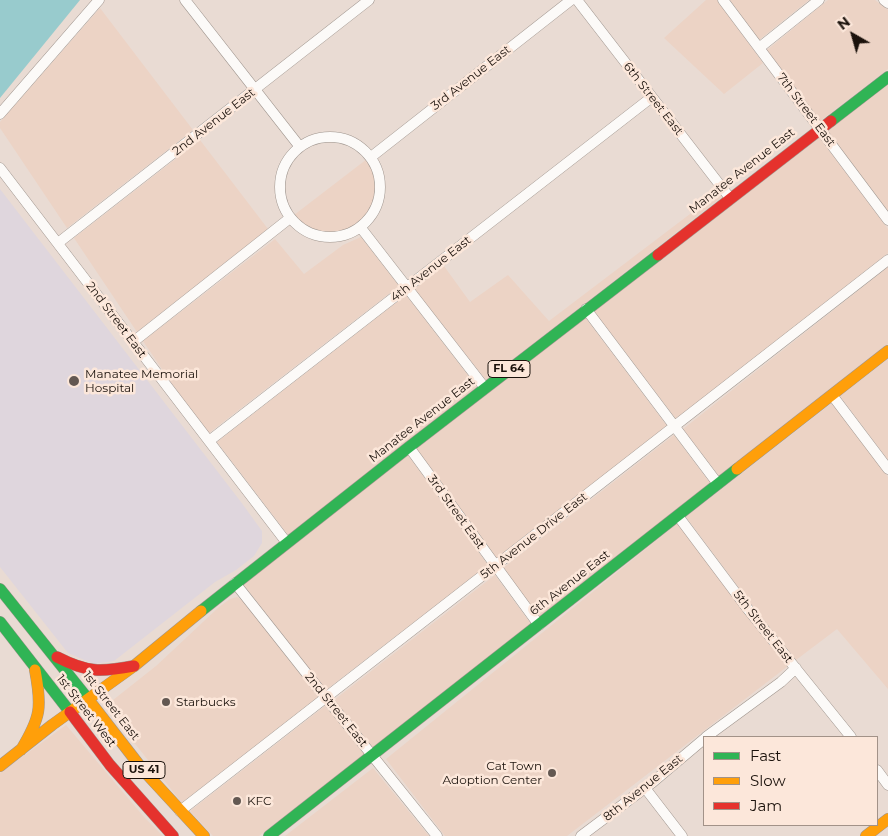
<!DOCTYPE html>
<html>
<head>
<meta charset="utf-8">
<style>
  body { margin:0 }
  #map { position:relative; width:888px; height:836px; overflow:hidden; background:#e9dbd3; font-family:Montserrat,sans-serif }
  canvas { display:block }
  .legend { position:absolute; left:703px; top:736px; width:175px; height:90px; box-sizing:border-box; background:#fce7da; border:1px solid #a29288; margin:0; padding:6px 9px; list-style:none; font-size:15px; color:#1b120c }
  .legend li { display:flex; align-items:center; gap:10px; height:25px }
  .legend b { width:25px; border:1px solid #a29288 }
  .north { position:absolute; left:828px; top:10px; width:50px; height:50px; -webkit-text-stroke:4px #fce7da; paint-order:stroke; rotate:322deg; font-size:14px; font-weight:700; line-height:20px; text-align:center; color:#1b120c }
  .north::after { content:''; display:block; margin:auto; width:18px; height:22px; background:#1b120c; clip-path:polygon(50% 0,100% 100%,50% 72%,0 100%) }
</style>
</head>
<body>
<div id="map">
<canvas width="888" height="836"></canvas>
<ul class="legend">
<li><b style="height:6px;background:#30b455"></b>Fast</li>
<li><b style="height:6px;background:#ff9f0a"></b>Slow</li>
<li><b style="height:6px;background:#e5322d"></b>Jam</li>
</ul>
<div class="north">N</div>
</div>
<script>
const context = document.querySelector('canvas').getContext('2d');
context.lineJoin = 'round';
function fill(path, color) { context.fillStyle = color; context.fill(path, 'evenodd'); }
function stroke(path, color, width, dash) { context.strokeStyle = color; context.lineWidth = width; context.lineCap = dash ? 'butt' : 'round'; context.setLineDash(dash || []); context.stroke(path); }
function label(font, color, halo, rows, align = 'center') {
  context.font = font + ' Montserrat,sans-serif'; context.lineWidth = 5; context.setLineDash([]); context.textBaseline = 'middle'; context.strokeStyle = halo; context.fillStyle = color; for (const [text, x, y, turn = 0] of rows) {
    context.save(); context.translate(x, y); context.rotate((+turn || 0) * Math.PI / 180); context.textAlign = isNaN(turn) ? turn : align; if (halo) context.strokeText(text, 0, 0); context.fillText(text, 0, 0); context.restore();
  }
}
fill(new Path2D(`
  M 706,0 L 717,0 L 763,63 L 724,94 L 664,38 Z
  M 730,0 L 809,0 L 759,40 Z
  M 828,0 L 875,0 L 888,10 L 888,69 L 820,121 L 767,50 Z
  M 100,8 L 193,130 L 67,228 L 0,128 L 0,122 Z
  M 888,84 L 888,211 L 827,130 Z
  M 819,137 L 888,229 L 888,253 L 676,419 L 594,311 Z
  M 200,140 L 268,229 L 137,332 L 74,238 Z
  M 367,159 L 374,173 L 376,192 L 370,210 L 364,218 L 356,225 L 338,232 L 324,233 L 304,225 L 294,215 Z
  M 719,192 L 722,197 L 486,380 L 414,289 L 444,266 L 470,302 L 508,275 L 549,321 Z
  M 361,237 L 399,286 L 209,433 L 174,387 L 143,341 L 275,239 L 304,274 L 343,245 Z
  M 888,267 L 888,344 L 719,476 L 683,429 Z
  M 406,295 L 477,387 L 288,535 L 217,442 Z
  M 585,317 L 667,426 L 496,559 L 416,449 Z
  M 888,359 L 888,460 L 840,396 Z
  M 832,403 L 888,477 L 888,689 L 837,629 L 796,660 L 751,604 L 686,517 Z
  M 674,435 L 710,483 L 539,617 L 503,568 Z
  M 408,455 L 488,565 L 326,690 L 243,584 Z
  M 678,523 L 788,666 L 567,836 L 445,836 L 386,759 Z
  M 495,575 L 531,624 L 373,748 L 334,700 Z
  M 237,597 L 241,599 L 318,697 L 182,803 L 106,707 L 108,704 L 156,666 L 219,607 L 230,599 Z
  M 325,706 L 365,754 L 259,836 L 213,836 L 190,811 Z
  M 66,725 L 144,817 L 163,836 L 0,836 L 0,773 Z
  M 373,768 L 429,836 L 285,836 Z`), '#ecd3c5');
fill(new Path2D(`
  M 0,189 L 241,502 L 262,531 L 262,543 L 254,556 L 236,570 L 215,582 L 114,661 L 94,664 L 68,653 L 0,567 Z`), '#dfd6dd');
fill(new Path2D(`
  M 0,0 L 80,0 L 0,98 Z`), '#98cbcd');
const street = new Path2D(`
  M 185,0 L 300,147
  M 577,0 L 730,198
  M 723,0 L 888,220
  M 884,0 L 888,3
  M 759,48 L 819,0
  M 0,114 L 99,0
  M280 187a50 50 0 1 1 100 0a50 50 0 1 1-100 0Z
  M 371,157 L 571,0
  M 0,168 L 287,543
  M 361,228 L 485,388
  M 58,243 L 369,0
  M 586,309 L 718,484
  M 133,342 L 290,218
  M 832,395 L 888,469
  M 209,441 L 652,97
  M 409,447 L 539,625
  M 678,516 L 747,608 L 851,737
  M 235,583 L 326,698 L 437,836
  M 706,737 L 781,682 L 796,668
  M 877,770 L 888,785
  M 645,788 L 682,836
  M 180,811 L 888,260
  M 581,836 L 653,782 L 704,739`);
const fast = new Path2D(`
  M 831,121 L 888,77
  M 0,589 L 88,699
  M 201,611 L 409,447 L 658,255
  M 0,622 L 70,712
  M 269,836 L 737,469`);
const slow = new Path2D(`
  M 737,469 L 888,351
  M 88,699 L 143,770 L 204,836
  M 21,750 C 41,717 42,707 35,670
  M 0,766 L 52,725 L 134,666 L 201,611
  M 866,836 L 888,819`);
const jam = new Path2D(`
  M 658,255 L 831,121
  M 57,657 C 88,673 101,672 134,666
  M 70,712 L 110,765 L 173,836`);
stroke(street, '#9f958e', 11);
stroke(fast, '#9f958e', 12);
stroke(slow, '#9f958e', 12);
stroke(jam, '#9f958e', 12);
stroke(street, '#fcfaf8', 10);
stroke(fast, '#30b455', 11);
stroke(slow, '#ff9f0a', 11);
stroke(jam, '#e5322d', 11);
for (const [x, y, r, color] of [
  [74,381,6,"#635852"],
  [166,702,5,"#635852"],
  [552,773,5,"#635852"],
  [237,801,5,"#635852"]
]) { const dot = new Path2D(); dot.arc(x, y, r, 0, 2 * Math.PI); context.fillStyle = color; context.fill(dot); stroke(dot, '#fce7da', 2); }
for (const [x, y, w] of [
  [509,369,42],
  [144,770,42]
]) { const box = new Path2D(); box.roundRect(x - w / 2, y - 8.5, w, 17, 4); context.fillStyle = '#fce7da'; context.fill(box); stroke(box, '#1b120c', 1); }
label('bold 11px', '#1b120c', null, [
  ["FL 64",509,369],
  ["US 41",144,770]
]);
label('12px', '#1b120c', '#fce7da', [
  ["3rd Avenue East",471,78,-38],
  ["6th Street East",653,99,52],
  ["7th Street East",806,110,53],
  ["2nd Avenue East",214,122,-38],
  ["Manatee Avenue East",742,171,-38],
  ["4th Avenue East",431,269,-38],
  ["2nd Street East",116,320,53],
  ["Manatee Avenue East",422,420,-38],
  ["3rd Street East",456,512,54],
  ["5th Avenue Drive East",534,536,-38],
  ["6th Avenue East",570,583,-38],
  ["5th Street East",763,627,52],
  ["1st Street East",111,706,52],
  ["2nd Street East",336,710,51],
  ["1st Street West",86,711,52],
  ["8th Avenue East",643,788,-39]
]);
label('12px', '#1b120c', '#fce7da', [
  ["Manatee Memorial",85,374],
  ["Hospital",85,388],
  ["Starbucks",176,702],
  ["Cat Town",542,766,"right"],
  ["Adoption Center",542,780,"right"],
  ["KFC",247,801]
], 'left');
</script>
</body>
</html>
